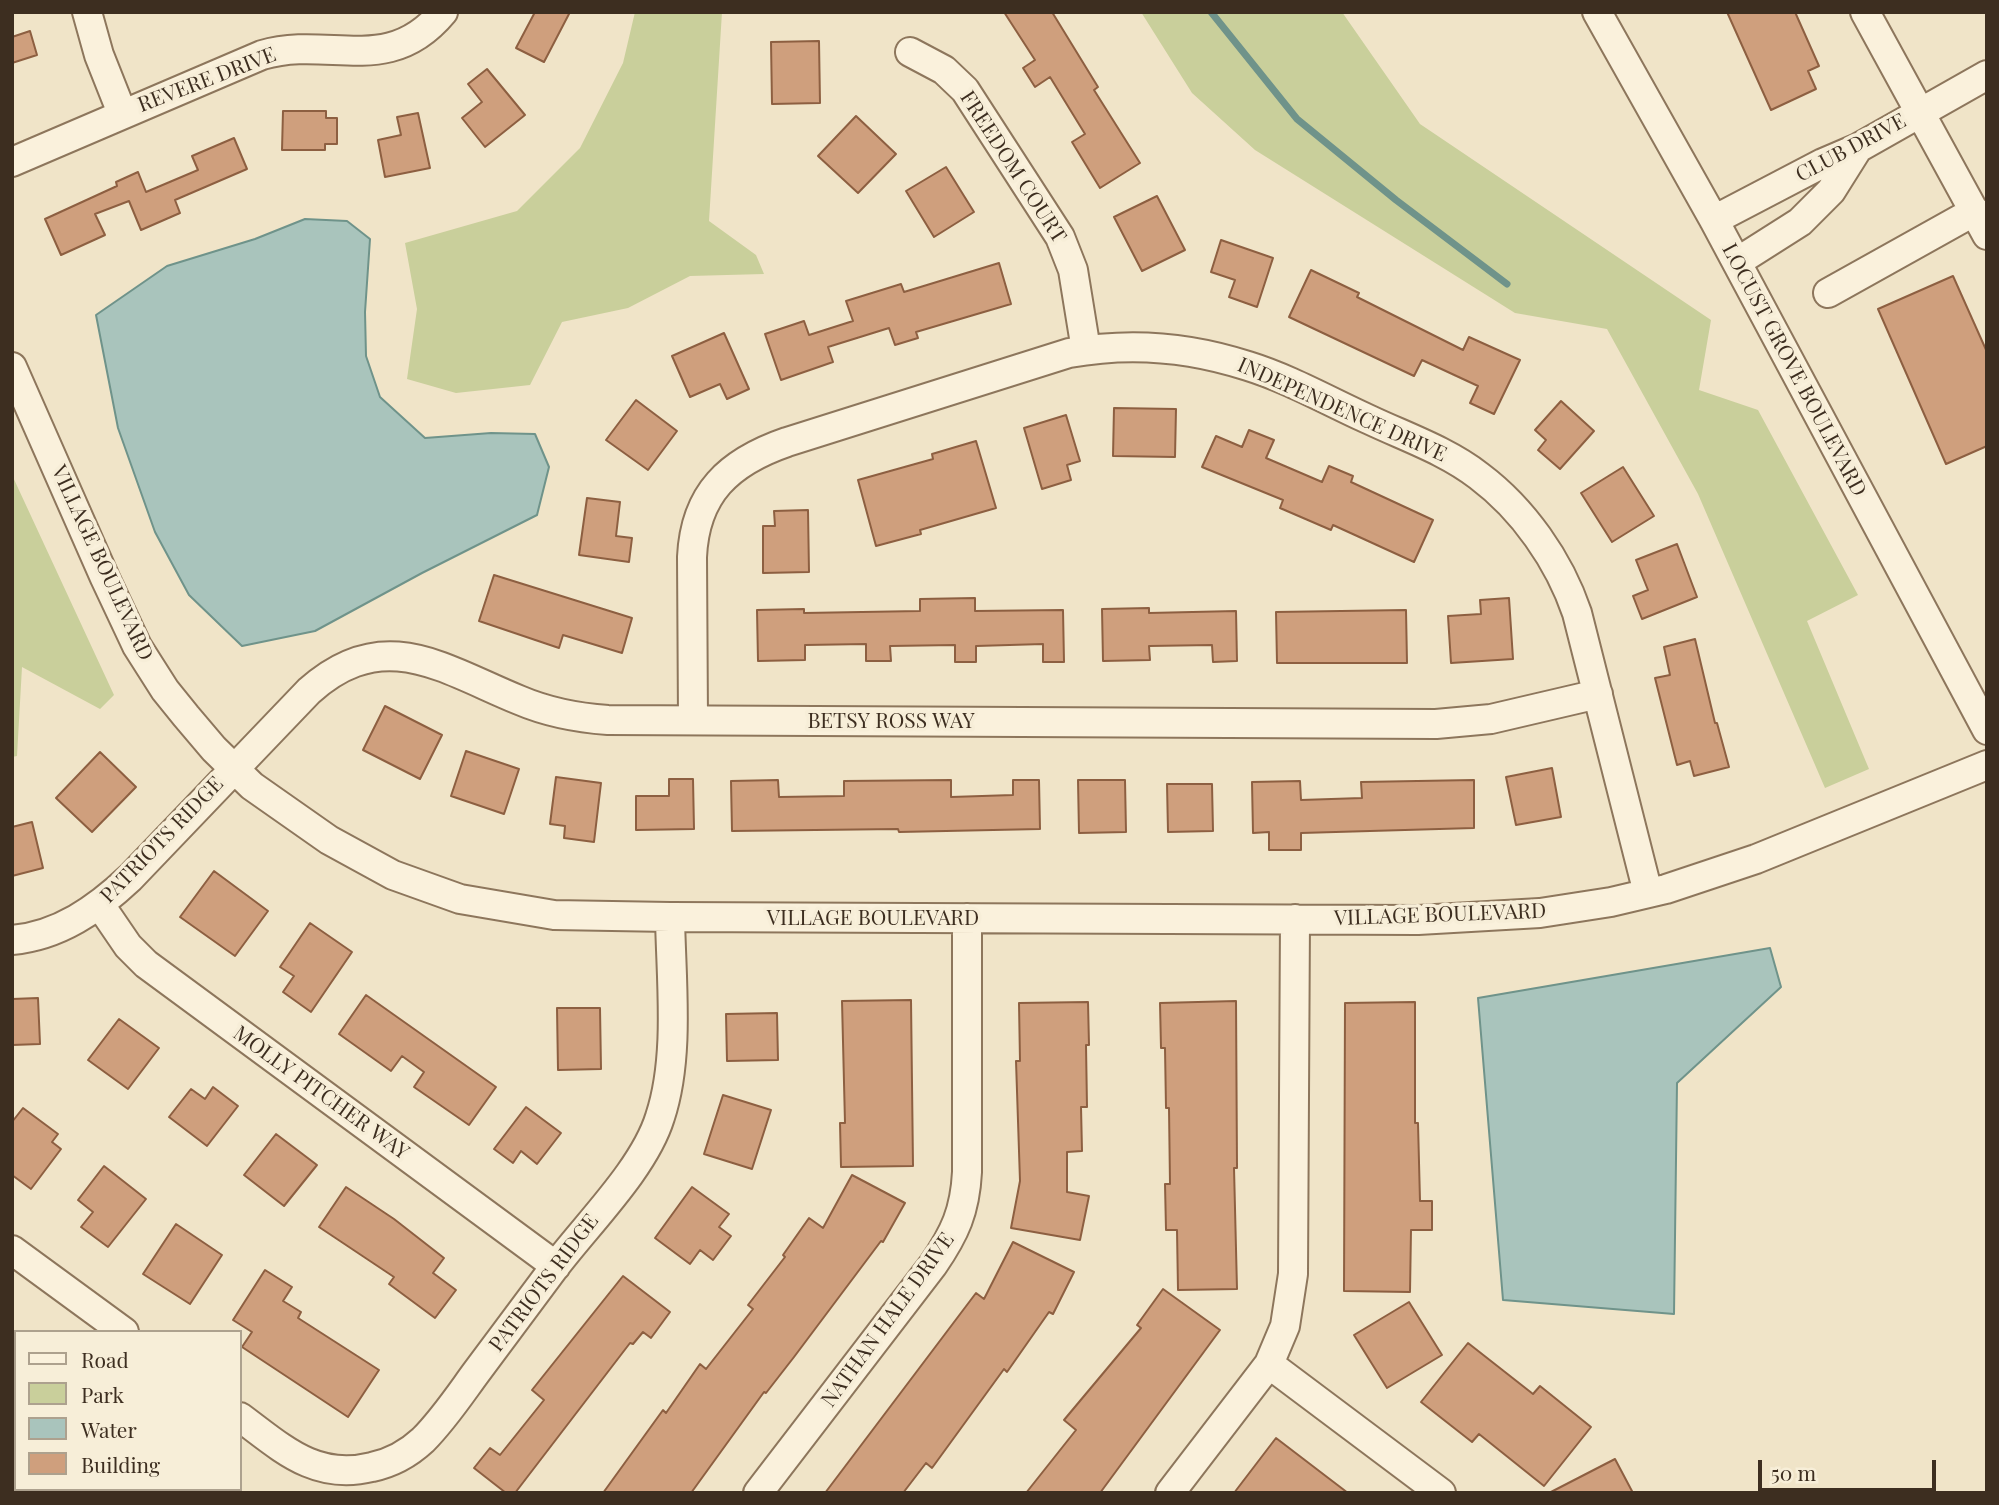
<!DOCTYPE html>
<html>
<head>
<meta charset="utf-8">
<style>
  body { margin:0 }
  #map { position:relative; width:1999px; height:1505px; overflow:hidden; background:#f0e4c8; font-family:"Playfair Display",serif }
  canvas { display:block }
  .frame { position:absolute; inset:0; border:14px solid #3d2e20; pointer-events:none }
  .legend { position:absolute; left:14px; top:1330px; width:228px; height:161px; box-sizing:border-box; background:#f7eed8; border:2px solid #ada18e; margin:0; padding:9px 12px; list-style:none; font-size:21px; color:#3d2e20 }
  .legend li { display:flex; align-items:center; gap:14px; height:35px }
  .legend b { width:35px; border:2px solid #ada18e }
  .scale { position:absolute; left:1758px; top:1460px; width:178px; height:32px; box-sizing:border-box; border:4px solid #3d2e20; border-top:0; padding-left:9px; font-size:21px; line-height:24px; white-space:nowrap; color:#3d2e20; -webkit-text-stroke:5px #f7eed8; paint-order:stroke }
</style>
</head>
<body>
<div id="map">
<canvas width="1999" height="1505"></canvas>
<div class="frame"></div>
<ul class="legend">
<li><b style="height:9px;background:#faf1dc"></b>Road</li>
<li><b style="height:19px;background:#c9cf9b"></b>Park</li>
<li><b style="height:19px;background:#a9c4bc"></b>Water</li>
<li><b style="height:19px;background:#cf9f7d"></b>Building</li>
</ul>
<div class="scale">50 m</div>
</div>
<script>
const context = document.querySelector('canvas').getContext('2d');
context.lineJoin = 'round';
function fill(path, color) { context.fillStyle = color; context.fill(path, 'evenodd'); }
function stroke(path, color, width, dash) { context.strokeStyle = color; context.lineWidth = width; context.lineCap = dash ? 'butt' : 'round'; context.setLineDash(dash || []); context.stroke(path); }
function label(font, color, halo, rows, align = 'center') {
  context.font = font + ' "Playfair Display",serif'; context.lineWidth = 7; context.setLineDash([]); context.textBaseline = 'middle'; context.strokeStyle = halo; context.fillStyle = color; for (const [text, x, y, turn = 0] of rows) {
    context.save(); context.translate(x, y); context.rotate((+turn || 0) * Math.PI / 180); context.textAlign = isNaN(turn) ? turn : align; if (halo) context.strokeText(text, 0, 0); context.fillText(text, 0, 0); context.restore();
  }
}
fill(new Path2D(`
  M 635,12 L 722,12 L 709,221 L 756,255 L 764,274 L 690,276 L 628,308 L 562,322 L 530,385 L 456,393 L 407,379 L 417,309 L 405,243 L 517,211 L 580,148 L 623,63 Z
  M 1141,12 L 1342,12 L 1420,124 L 1711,320 L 1699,390 L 1758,410 L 1858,595 L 1807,621 L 1869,769 L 1825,788 L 1698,494 L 1607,329 L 1515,313 L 1255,150 L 1192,93 Z
  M 12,475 L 114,695 L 100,709 L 22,667 L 17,756 L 12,757 Z`), '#c9cf9b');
const water = new Path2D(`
  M 305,219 L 347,221 L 370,239 L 365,312 L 366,356 L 380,397 L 425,438 L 491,433 L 535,434 L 549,467 L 537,515 L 422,573 L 315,631 L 242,646 L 189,595 L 155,532 L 118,428 L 96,315 L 167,266 L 255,239 Z
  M 1770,948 L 1781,987 L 1677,1083 L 1674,1314 L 1503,1300 L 1478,998 Z`);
fill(water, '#a9c4bc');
stroke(water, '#6f938a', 2);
stroke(new Path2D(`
  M 1211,12 L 1297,119 L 1396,200 L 1507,284`), '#6f938a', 7);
const building = new Path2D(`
  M 535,12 L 570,12 L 544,62 L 516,48 Z
  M 1004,12 L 1052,12 L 1098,87 L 1094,90 L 1140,163 L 1100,188 L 1072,142 L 1085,134 L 1050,77 L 1035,87 L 1023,68 L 1035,60 Z
  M 1727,12 L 1795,12 L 1819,66 L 1808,71 L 1816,89 L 1771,110 Z
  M 30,31 L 37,55 L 12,63 L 12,37 Z
  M 819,41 L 820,103 L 772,104 L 771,42 Z
  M 487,69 L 525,115 L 485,147 L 462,118 L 482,102 L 468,84 Z
  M 283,111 L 326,111 L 326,118 L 337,118 L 337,144 L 325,144 L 325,150 L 282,150 Z
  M 418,113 L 430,168 L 385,177 L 378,140 L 401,135 L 397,117 Z
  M 856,116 L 896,154 L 858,193 L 818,156 Z
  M 234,138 L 247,169 L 175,200 L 180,213 L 141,230 L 129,201 L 95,214 L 105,235 L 61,255 L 45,219 L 117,186 L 116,182 L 138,172 L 146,192 L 198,170 L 192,156 Z
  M 946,167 L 974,212 L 934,237 L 906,191 Z
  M 1157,196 L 1185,250 L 1142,271 L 1114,217 Z
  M 1221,240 L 1273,258 L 1257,307 L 1229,297 L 1235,280 L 1211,272 Z
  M 999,263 L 1011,304 L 916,332 L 918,338 L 895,345 L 889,328 L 828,347 L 833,362 L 781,380 L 765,334 L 804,321 L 809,335 L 853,321 L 846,301 L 901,284 L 904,292 Z
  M 1311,270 L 1359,293 L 1357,297 L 1463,350 L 1469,337 L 1520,360 L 1494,414 L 1470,403 L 1478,386 L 1422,360 L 1414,376 L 1289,317 Z
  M 1953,276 L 1987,352 L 1987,446 L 1946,464 L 1878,309 Z
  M 724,333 L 749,389 L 727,399 L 720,384 L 690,397 L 672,356 Z
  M 636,400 L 677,431 L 648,470 L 606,440 Z
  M 1561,401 L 1594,431 L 1560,469 L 1538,450 L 1546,440 L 1535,430 Z
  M 1114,408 L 1176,409 L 1175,457 L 1113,456 Z
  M 1066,415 L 1080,461 L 1067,465 L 1071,480 L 1042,489 L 1024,428 Z
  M 1249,430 L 1274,440 L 1266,458 L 1322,482 L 1329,466 L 1353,476 L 1351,482 L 1433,520 L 1414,562 L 1333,525 L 1331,530 L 1280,508 L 1283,500 L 1202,467 L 1216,436 L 1242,447 Z
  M 976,441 L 996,508 L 920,530 L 921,534 L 876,546 L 858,480 L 933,459 L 932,454 Z
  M 1623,467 L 1654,516 L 1612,542 L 1581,493 Z
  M 587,498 L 620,502 L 616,536 L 632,538 L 629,562 L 579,555 Z
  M 808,510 L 809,572 L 763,573 L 763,526 L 775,526 L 774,511 Z
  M 1677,544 L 1697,597 L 1642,619 L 1633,596 L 1648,590 L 1636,560 Z
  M 494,575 L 632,618 L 622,653 L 563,635 L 559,648 L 479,621 Z
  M 975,598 L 975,611 L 1063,610 L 1064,662 L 1043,662 L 1043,644 L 976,646 L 976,662 L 955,662 L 955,645 L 890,646 L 891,661 L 866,661 L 866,644 L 805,645 L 805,660 L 758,661 L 757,610 L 804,609 L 804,613 L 920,611 L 920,599 Z
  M 1509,598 L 1513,659 L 1451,663 L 1448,616 L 1481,614 L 1480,600 Z
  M 1149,608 L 1149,613 L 1236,611 L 1237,661 L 1213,662 L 1212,645 L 1149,646 L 1150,660 L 1103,661 L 1102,609 Z
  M 1406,610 L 1407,663 L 1277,663 L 1276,612 Z
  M 1695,639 L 1715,723 L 1717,723 L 1729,767 L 1694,776 L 1690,761 L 1677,765 L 1655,678 L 1670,675 L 1664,647 Z
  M 385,706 L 442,735 L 420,779 L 363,750 Z
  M 466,751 L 519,769 L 504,814 L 451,796 Z
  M 100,752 L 136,787 L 92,832 L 56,798 Z
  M 1552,768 L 1561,817 L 1516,825 L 1506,777 Z
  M 556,777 L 601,783 L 594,842 L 564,838 L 565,826 L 550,824 Z
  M 669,779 L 693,779 L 694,829 L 636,830 L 636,796 L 669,796 Z
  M 778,780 L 779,797 L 844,796 L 844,781 L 951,780 L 951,797 L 1013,795 L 1013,780 L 1039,780 L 1040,829 L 899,832 L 898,829 L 732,831 L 731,781 Z
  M 1078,780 L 1125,780 L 1126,832 L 1079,833 Z
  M 1474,780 L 1474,828 L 1301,833 L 1301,850 L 1269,850 L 1269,832 L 1253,833 L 1252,782 L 1300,781 L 1301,800 L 1362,798 L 1361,782 Z
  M 1167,784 L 1212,784 L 1213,831 L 1168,832 Z
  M 32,822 L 43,868 L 12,876 L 12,827 Z
  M 214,871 L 268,911 L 235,956 L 180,917 Z
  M 310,923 L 352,952 L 311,1012 L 283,992 L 294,976 L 280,967 Z
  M 366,995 L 496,1087 L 469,1125 L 414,1087 L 424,1072 L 402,1056 L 391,1071 L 339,1034 Z
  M 38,998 L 40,1044 L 12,1045 L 12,999 Z
  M 911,1000 L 913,1166 L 841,1167 L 840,1123 L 845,1123 L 842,1001 Z
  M 1236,1001 L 1237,1168 L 1234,1168 L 1237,1289 L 1178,1290 L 1177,1230 L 1166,1230 L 1165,1184 L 1170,1184 L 1169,1108 L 1166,1108 L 1165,1048 L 1161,1048 L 1160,1003 Z
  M 1088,1002 L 1089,1045 L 1086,1045 L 1087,1107 L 1081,1107 L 1082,1151 L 1067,1152 L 1067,1192 L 1089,1196 L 1080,1240 L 1011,1228 L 1020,1181 L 1016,1061 L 1020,1061 L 1019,1003 Z
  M 1415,1002 L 1415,1123 L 1418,1123 L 1420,1201 L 1432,1201 L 1432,1230 L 1411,1230 L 1410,1292 L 1344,1291 L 1345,1003 Z
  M 557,1008 L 600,1008 L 601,1069 L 558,1070 Z
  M 777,1013 L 778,1060 L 727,1061 L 726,1014 Z
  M 119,1019 L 159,1048 L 128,1089 L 88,1060 Z
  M 213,1087 L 238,1106 L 207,1146 L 169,1117 L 191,1089 L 205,1099 Z
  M 723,1095 L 771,1110 L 752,1169 L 704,1154 Z
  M 526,1107 L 561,1133 L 537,1164 L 521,1151 L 513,1163 L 494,1149 Z
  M 23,1108 L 58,1134 L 52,1142 L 61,1149 L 31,1189 L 12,1175 L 12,1122 Z
  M 276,1134 L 317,1165 L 284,1206 L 244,1175 Z
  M 104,1166 L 146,1199 L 108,1247 L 81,1227 L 93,1212 L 78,1200 Z
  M 852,1175 L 905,1203 L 883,1242 L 881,1241 L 794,1357 L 766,1393 L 764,1392 L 691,1493 L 603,1493 L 663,1410 L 666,1413 L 700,1364 L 706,1369 L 753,1309 L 748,1305 L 785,1257 L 783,1255 L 809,1218 L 823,1228 Z
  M 346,1187 L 394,1219 L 444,1258 L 433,1273 L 456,1290 L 435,1318 L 389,1284 L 394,1277 L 319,1227 Z
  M 692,1187 L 729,1214 L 719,1227 L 731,1236 L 713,1260 L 700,1250 L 690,1264 L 655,1238 Z
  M 176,1224 L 222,1255 L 190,1304 L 143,1274 Z
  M 1013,1242 L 1074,1272 L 1053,1314 L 1049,1312 L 1007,1372 L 1004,1369 L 932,1468 L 926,1463 L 903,1493 L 825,1493 L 976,1293 L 984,1299 Z
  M 265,1270 L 292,1287 L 283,1301 L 301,1312 L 298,1318 L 379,1370 L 348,1417 L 242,1347 L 252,1332 L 233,1320 Z
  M 623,1276 L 670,1312 L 651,1338 L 643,1332 L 633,1344 L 630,1343 L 515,1493 L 506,1493 L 474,1468 L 490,1448 L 500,1455 L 544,1400 L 532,1390 Z
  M 1163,1289 L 1220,1330 L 1100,1493 L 1026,1493 L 1076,1430 L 1064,1420 L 1141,1328 L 1137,1325 Z
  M 1409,1302 L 1442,1355 L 1387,1388 L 1354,1335 Z
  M 1468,1343 L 1533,1394 L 1540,1386 L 1591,1427 L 1544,1486 L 1479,1434 L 1472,1442 L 1421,1402 Z
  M 1276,1438 L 1327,1477 L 1348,1493 L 1234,1493 Z
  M 1615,1459 L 1633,1493 L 1549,1493 Z`);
fill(building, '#cf9f7d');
stroke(building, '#8d5f41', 2);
const minor = new Path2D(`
  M 87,12 L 99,55 L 122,113
  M 1597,12 L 1714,220 L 1987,730
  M 1865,12 L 1987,235
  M 910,52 L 944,70 L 965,90 L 1060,237 L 1073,270 L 1086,350
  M 12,162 L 262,55 C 330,35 388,78 443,12
  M 1714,220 L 1823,163 L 1858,148 L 1987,75
  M 1737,262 L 1800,222 L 1831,191 L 1858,148
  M 1828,293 L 1975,211
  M 12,367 L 105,578 L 137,646 L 165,690 L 186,716 L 214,749 L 252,786 L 329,840 L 393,875 L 460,899 L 554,915 L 670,917 L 1418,920 L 1540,913 L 1611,902 L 1666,889 L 1756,859 L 1987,765
  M 693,720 L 692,557 C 695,493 729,462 787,442 L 1069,353 C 1129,342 1190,347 1248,366 C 1290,379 1330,402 1370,420 C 1406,437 1447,451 1479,476 C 1523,509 1559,560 1577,613 L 1648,893
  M 100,905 L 128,946 L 146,964 L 556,1266
  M 12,940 C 59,936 97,909 130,878 L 309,691 C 384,624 443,669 519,700 C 547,712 579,718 608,720 L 1436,724 L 1491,719 L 1598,694
  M 12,1250 L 124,1332
  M 1269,1364 L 1441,1493
  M 240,1417 C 282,1448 315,1481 372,1467 C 391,1463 409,1453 423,1440 C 443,1420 459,1396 475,1374 C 502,1338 528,1303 554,1268 C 587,1224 644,1169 660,1117 C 680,1057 671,980 670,917
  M 758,1493 L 933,1265 C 955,1233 965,1211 967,1172 L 967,918
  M 1170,1493 L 1269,1364 L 1285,1326 L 1293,1274 L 1295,919`);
stroke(minor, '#8d765c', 32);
stroke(minor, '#faf1dc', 28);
label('21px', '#3d2e20', '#f7eed8', [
  ["REVERE DRIVE",207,80,-21],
  ["CLUB DRIVE",1851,148,-28],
  ["FREEDOM COURT",1013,167,57],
  ["LOCUST GROVE BOULEVARD",1794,370,62],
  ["INDEPENDENCE DRIVE",1342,410,24],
  ["VILLAGE BOULEVARD",102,563,65],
  ["BETSY ROSS WAY",891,721],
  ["PATRIOTS RIDGE",162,840,-46],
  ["VILLAGE BOULEVARD",1440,915,-2],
  ["VILLAGE BOULEVARD",873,918],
  ["MOLLY PITCHER WAY",321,1093,36],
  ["PATRIOTS RIDGE",544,1283,-53],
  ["NATHAN HALE DRIVE",888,1320,-54]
]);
</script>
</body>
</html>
